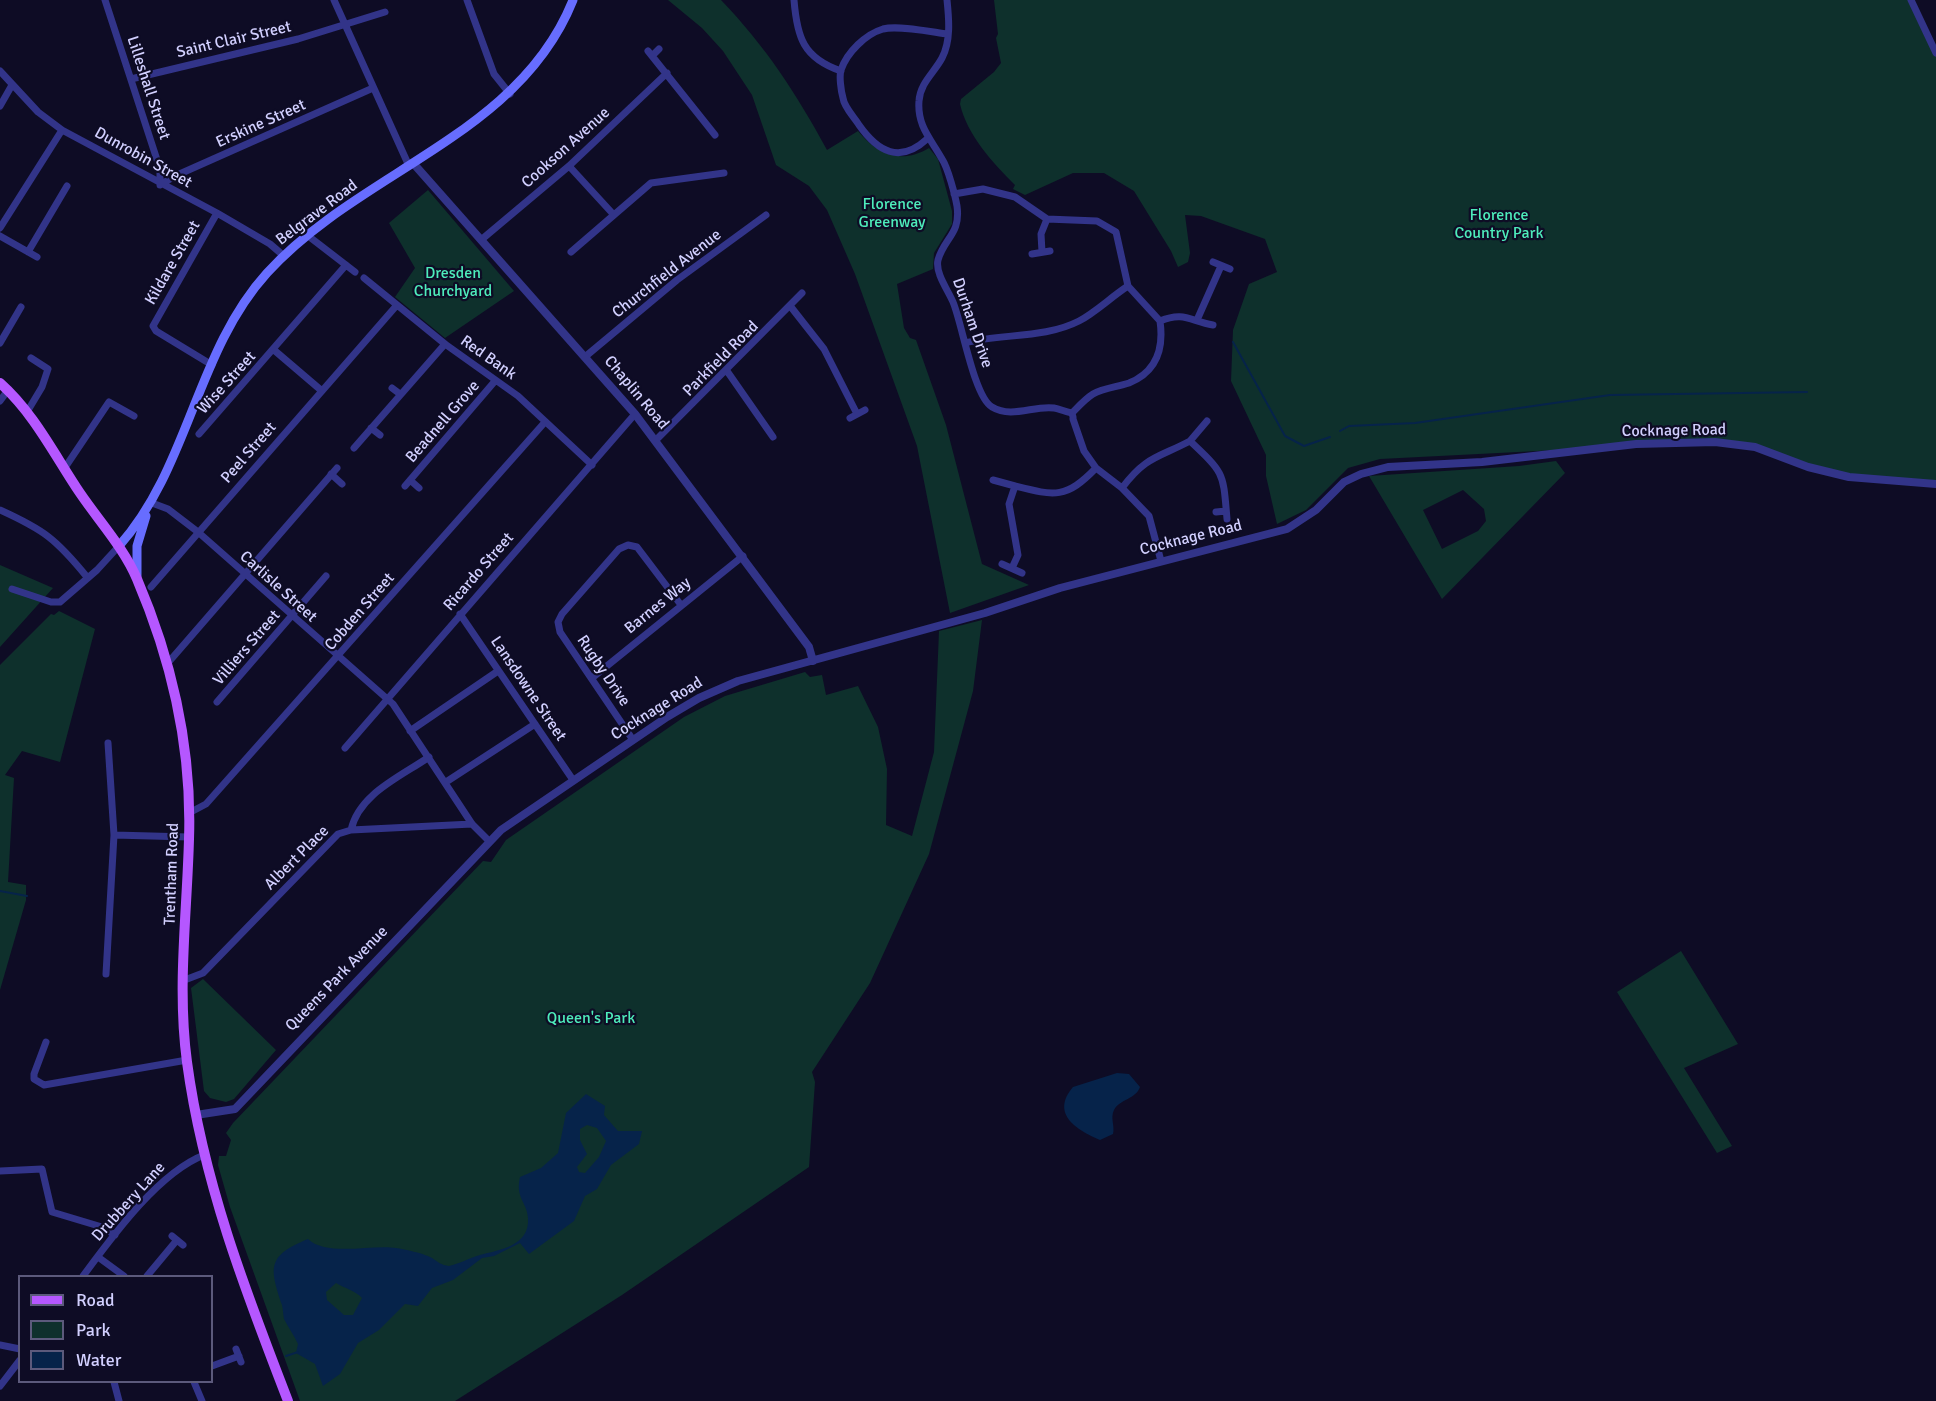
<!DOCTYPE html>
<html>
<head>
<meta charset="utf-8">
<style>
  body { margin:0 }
  #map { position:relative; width:1936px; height:1401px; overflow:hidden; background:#0e0c25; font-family:Signika,sans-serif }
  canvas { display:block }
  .legend { position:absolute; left:18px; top:1275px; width:195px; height:108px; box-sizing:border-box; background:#0e0c25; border:2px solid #5c5a7c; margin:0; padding:8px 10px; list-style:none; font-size:18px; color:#d2d0ff }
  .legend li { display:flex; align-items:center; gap:12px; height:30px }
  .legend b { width:30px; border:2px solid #5c5a7c }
</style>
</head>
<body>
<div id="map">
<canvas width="1936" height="1401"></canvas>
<ul class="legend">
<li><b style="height:8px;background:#b557ff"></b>Road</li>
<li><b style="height:16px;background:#0e302c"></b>Park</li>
<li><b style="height:16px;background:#06234a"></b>Water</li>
</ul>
</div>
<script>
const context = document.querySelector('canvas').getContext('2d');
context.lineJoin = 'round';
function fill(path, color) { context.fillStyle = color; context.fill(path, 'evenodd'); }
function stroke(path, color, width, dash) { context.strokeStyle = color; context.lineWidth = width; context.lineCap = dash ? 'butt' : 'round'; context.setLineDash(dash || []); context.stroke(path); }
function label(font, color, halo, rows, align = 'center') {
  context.font = font + ' Signika,sans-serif'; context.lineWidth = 4.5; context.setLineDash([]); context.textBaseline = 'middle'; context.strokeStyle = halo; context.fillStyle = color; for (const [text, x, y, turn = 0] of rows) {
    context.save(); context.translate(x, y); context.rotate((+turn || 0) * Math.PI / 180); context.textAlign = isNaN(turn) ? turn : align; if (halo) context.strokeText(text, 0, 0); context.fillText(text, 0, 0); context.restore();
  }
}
fill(new Path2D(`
  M 668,0 L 721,0 C 766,47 796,93 827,150 L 858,131 C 877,154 901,165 929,148 L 938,159 L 952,211 L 952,224 L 934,253 L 933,269 L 897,284 L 904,328 L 910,338 L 916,340 L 946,425 L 982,564 L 1029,585 L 950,613 L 917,446 L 855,274 L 827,210 L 809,186 L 776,165 L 752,95 L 723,51 L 702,28 Z
  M 994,0 L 1911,0 L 1936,53 L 1936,484 L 1849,477 L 1755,447 L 1715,442 L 1380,459 L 1348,468 L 1306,510 L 1277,524 L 1266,476 L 1266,455 L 1231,381 L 1233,330 L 1249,284 L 1277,272 L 1265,239 L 1201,216 L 1185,215 L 1190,253 L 1188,262 L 1178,267 L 1171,251 L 1134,191 L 1104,173 L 1073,173 L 1025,195 L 1013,189 L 1015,185 C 993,163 967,135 960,104 L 961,99 L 994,72 L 1001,63 L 996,38 L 998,34 Z
  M 428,190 L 514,291 L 445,338 L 395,297 L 415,268 L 389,223 Z
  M 1556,461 L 1565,473 L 1442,599 L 1369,476 L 1519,466 ZM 1463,490 L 1484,509 L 1486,521 L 1478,531 L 1442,549 L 1423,510 Z
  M 0,565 L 53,588 L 0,647 Z
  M 59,611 L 95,629 L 60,762 L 22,751 L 5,775 L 14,778 L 8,882 L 26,885 L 26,900 L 0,990 L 0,665 L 51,614 L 54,615 Z
  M 982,620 L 973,691 L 929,854 L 870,983 L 812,1072 L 815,1082 L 809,1167 L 622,1295 L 455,1401 L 300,1401 L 230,1207 L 218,1165 L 219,1156 L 226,1156 L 231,1140 L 226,1133 L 233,1123 L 483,861 L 491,862 L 506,840 L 684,717 L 725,696 L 805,672 L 810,677 L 822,675 L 826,695 L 858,686 L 878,727 L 887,769 L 886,825 L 912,836 L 934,752 L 939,631 Z
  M 1681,951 L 1738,1044 L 1684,1068 L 1732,1146 L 1717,1153 L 1617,992 Z
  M 203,979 L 276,1050 L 234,1099 L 226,1102 L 210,1098 L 204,1091 L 191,988 Z`), '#0e302c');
fill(new Path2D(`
  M 1117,1073 L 1129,1074 L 1140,1087 C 1136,1099 1120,1099 1114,1110 C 1110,1118 1115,1126 1113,1134 L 1100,1140 C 1077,1130 1050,1114 1073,1087 Z
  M 586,1094 L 605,1106 L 604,1115 L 618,1131 L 642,1131 L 639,1144 L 611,1165 L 597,1189 L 585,1196 L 574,1221 L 529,1254 L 520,1243 L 494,1256 L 482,1258 L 453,1280 L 432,1288 L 418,1306 L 405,1304 L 379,1330 L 358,1343 L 340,1374 L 323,1386 L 315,1364 L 296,1353 L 298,1344 C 294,1335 288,1327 284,1319 C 283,1314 283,1309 282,1305 C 270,1268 266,1256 308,1239 C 327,1257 372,1244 396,1248 C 404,1249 426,1254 432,1258 C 438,1262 441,1265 449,1266 C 459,1264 469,1258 480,1255 C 499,1250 530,1246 528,1218 C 527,1202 515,1198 520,1177 L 541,1168 L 558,1153 L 566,1113 ZM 587,1125 L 597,1128 L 606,1141 L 599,1157 L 585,1173 L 579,1172 L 577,1167 L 587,1154 L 580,1140 L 580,1129 ZM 336,1283 C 344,1288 356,1291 362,1298 L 353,1315 L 344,1315 L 327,1300 L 326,1292 Z`), '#06234a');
stroke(new Path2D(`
  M 1233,342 L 1285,436 L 1304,446 L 1330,437
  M 1340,431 L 1349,426 L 1415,423 L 1610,395 L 1807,392
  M 0,891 L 27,896
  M 286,1356 L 298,1352`), '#06234a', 2);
stroke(new Path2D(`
  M 105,0 L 160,169 L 160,185 L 175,176 L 373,88
  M 334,0 L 409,166
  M 467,0 L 494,74 L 510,94
  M 794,0 C 797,37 803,58 841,71
  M 947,0 C 949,19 951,41 942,58 C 934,73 920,83 919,101 C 917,126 931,139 942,159 C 948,168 955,195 957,206 C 961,234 944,238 938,260 C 935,273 948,290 953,302 C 962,323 974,397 992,407 C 1012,419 1034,405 1054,408 C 1060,409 1066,412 1072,413 L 1073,417
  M 1911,0 L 1936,53
  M 648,51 L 715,135
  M 652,56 L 659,49
  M 0,71 L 38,112 L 62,130 L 217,213 L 270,244 L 284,256
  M 131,79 L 298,39 L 385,12
  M 0,106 L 12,85
  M 927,139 C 900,164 878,152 859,125 C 854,117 844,107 843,98 C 841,91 839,76 841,70 C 847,52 866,34 883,29 C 898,25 932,32 948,34
  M 569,166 L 613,214
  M 954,194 L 983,189 L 1015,197 L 1047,219 L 1097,221 L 1116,232 L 1128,286 L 1160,321 C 1164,349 1156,372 1129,383 C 1117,387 1103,388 1093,394 C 1085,399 1078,407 1072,413
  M 0,228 L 62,130
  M 307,235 L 355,272
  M 0,236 L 37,257
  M 481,240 L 569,166 L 667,73
  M 28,252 L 67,186
  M 571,252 L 651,183 L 724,173
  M 1042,252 L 1041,234 L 1047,219
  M 1032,254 L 1050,251
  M 1213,262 L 1230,269
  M 364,278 L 445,344 L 518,396 L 592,465
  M 791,307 L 824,349 L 857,414
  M 1197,320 L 1221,266
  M 1160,321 C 1184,311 1190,321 1213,325
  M 0,343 L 21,307
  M 965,343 C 1002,333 1044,339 1079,321 C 1096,312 1111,297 1128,286
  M 274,350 L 322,391
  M 586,356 L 677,280 L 766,215
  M 212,365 L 156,331 L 153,326 L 217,213
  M 727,371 L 773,437
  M 392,388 L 400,394
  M 0,401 L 8,390
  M 27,412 L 42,387 L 48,369 L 31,358
  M 850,418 L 865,410
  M 1073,419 L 1084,451 L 1096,468 L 1122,488 L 1149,516 L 1161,561
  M 371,428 L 380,435
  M 199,434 L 346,265
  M 656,440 L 802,293
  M 1190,441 L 1207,421
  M 354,448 L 445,344
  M 64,469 L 109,402 L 134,416
  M 331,474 L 342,484
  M 410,480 L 419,488
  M 993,480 L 1015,486
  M 405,486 L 495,381
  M 1122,488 C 1146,456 1158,458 1190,441 C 1225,474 1223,472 1227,519
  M 152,503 L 168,509 L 198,532 L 393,704 L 472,824 L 489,841
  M 0,510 C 44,530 56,539 87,577
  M 1216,512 L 1226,511
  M 1002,564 L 1022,573
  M 1012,568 L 1018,555 L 1009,504 L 1015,486 C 1055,496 1066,499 1096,468
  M 151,587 L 397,305
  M 12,589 L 51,602 L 60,602 L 97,570 L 119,546
  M 460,614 L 573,780
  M 167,664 L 337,468
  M 592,678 L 743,556
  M 217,702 L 326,576
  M 410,731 L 498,671
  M 633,740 L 560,632 L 558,622 L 562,614 L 619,549 L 628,545 L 637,547 L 681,605
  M 345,748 L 635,414
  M 446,782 L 535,724
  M 189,813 L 206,804 L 545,422
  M 351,830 C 359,794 400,777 429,757
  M 114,835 L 189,837
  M 106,974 L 114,835 L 108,743
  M 182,981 L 203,973 L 338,834 L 351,830 L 472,824
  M 46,1042 L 34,1074 L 34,1079 L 44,1085 L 187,1060
  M 0,1171 L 42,1169 L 52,1212 L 102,1227 L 115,1235
  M 172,1236 L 183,1245
  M 98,1257 L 124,1276
  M 83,1276 C 112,1237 158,1173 204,1155
  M 147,1276 L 177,1240
  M 0,1345 L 20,1349
  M 236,1349 L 241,1362
  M 212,1366 L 239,1356
  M 114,1382 L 119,1401
  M 194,1382 L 202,1401
  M 0,1386 L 20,1360`), '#323489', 7);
stroke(new Path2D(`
  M 413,163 L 635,414 L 809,647 L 813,661
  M 196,1115 L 235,1109 L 501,830 L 667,717 L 699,698 L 738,681 L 985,613 L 1060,588 L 1287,529 L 1316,510 L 1344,482 L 1361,474 L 1388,467 L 1482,462 L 1636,444 L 1715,442 L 1755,447 L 1808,467 L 1849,477 L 1936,484`), '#323489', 8);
stroke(new Path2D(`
  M 119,546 C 189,468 196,351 267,273 C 359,171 519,136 573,0
  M 137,576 L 137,546 L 146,516`), '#676dff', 9);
stroke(new Path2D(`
  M 0,383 C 34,413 55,456 80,493 C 99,521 124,548 137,579 C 172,661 192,750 189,839 C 187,914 177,988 187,1062 C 203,1181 245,1290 288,1401`), '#b557ff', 10);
label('16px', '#d2d0ff', '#0e0c25', [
  ["Saint Clair Street",234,40,-13],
  ["Lilleshall Street",148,88,72],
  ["Erskine Street",261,124,-24],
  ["Cookson Avenue",566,148,-42],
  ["Dunrobin Street",143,158,29],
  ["Belgrave Road",317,213,-37],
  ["Kildare Street",173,263,-60],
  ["Churchfield Avenue",667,274,-38],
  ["Durham Drive",972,323,71],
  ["Red Bank",488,358,35],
  ["Parkfield Road",721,359,-45],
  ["Wise Street",227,383,-48],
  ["Chaplin Road",636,393,50],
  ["Beadnell Grove",443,422,-49],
  ["Cocknage Road",1674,431,-1],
  ["Peel Street",249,453,-49],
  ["Cocknage Road",1191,538,-14],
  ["Ricardo Street",479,572,-49],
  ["Carlisle Street",278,587,42],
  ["Barnes Way",658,606,-39],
  ["Cobden Street",360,612,-49],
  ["Villiers Street",247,648,-49],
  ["Rugby Drive",603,671,56],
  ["Lansdowne Street",528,689,56],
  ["Cocknage Road",657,709,-32],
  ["Albert Place",297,858,-45],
  ["Trentham Road",172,874,-88],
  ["Queens Park Avenue",337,979,-46],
  ["Drubbery Lane",129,1202,-48]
]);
label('16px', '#4eecbb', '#0e0c25', [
  ["Florence",892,205],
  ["Greenway",892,223],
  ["Florence",1499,216],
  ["Country Park",1499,234],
  ["Dresden",453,274],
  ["Churchyard",453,292],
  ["Queen's Park",591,1019]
]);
</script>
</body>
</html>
